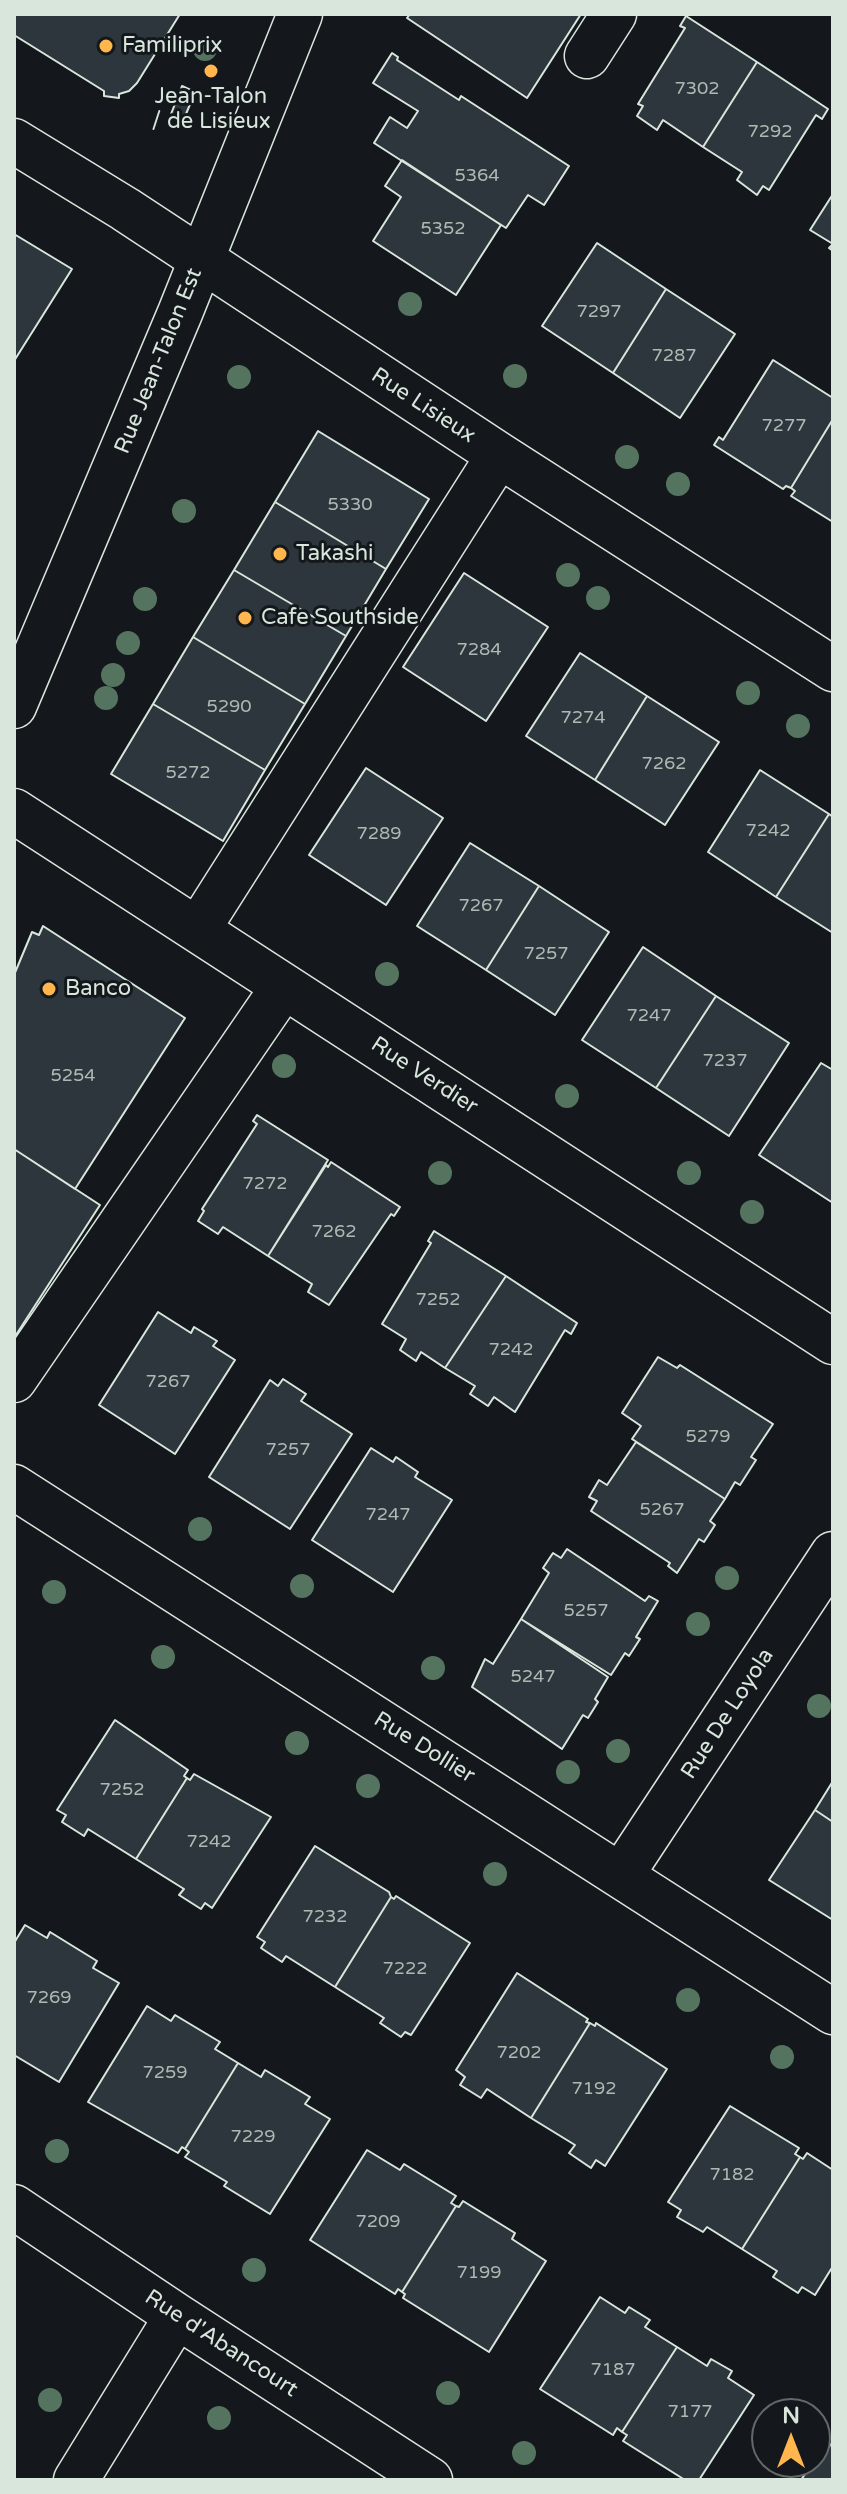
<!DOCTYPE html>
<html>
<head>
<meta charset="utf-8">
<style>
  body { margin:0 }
  #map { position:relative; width:847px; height:2494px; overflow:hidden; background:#14181c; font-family:"Varela Round",sans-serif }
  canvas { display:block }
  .frame { position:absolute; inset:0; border:16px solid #d8e6dc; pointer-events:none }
  .north { position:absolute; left:751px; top:2398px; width:80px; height:80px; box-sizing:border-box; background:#14181c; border:2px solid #626a69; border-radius:50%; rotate:0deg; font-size:22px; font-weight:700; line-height:32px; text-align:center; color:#d8e6dc }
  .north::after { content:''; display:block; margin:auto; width:28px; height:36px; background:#ffb74d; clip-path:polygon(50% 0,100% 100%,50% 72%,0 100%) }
</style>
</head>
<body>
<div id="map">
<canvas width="847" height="2494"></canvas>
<div class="frame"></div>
<div class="north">N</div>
</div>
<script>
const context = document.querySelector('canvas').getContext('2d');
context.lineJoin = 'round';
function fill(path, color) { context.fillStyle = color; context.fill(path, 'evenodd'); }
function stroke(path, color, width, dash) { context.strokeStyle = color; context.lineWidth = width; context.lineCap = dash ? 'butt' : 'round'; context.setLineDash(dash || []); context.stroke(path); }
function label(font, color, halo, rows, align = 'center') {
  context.font = font + ' "Varela Round",sans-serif'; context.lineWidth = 6; context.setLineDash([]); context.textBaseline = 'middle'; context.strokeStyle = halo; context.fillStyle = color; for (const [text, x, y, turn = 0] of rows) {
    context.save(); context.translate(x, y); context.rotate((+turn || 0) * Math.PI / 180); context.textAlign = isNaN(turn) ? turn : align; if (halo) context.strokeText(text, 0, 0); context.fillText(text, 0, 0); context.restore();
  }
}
const building = new Path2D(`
  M 14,14 L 180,14 L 137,83 L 129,91 L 119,94 L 119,98 L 104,96 L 104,91 L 14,35 Z
  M 410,14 L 581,14 L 527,98 L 407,18 Z
  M 686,16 L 757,62 L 703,147 L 663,120 L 657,130 L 637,116 L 643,106 L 638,104 L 685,28 L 680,26 Z
  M 392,53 L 398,57 L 397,60 L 459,100 L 461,96 L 569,166 L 544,205 L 528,195 L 506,228 L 374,143 L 390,117 L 407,128 L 418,111 L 373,83 Z
  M 757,62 L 828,109 L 822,119 L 816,115 L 769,190 L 763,186 L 757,195 L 737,180 L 742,172 L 703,147 Z
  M 182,86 L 195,92 L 184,119 L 171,114 Z
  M 402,160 L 501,225 L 456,295 L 373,241 L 401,197 L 385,186 Z
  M 833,194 L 833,251 L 829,248 L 833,244 L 810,230 Z
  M 14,234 L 72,269 L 14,361 Z
  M 597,243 L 666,289 L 613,373 L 542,326 Z
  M 666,289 L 735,334 L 680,418 L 613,373 Z
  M 773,360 L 833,398 L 833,419 L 791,488 L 786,486 L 783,489 L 714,445 L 719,437 L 723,440 Z
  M 833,419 L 833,522 L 791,496 L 795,491 L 791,488 Z
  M 318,431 L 429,499 L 386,569 L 275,502 Z
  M 275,502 L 386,569 L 346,636 L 234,570 Z
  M 234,570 L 346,636 L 305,704 L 193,637 Z
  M 464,573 L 548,627 L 486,721 L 403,667 Z
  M 193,637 L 305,704 L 265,770 L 153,704 Z
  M 580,653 L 647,696 L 595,780 L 526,736 Z
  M 647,696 L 719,742 L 665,825 L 595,780 Z
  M 153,704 L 265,770 L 223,841 L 111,774 Z
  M 366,768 L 443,818 L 386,905 L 309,855 Z
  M 760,770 L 829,814 L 776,897 L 708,852 Z
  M 829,814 L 833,817 L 833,933 L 776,897 Z
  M 470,843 L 539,886 L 486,970 L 417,926 Z
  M 539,886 L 609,932 L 555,1015 L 486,970 Z
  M 43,926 L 185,1018 L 75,1189 L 14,1149 L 14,975 L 32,932 L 39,935 Z
  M 643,947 L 716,996 L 656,1088 L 582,1040 Z
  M 716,996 L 789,1043 L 729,1136 L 656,1088 Z
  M 821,1063 L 833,1070 L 833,1203 L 759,1155 Z
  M 257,1115 L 328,1160 L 268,1256 L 223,1227 L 218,1234 L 198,1221 L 204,1211 L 202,1209 L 257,1124 L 253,1121 Z
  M 14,1149 L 100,1205 L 14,1338 Z
  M 331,1162 L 400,1207 L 394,1216 L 391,1214 L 329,1305 L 308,1292 L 312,1284 L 268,1256 L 326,1165 L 328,1167 Z
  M 434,1231 L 506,1276 L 445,1368 L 421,1352 L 416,1361 L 400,1350 L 406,1339 L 382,1324 L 431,1243 L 428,1241 Z
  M 506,1276 L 577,1323 L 571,1334 L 565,1330 L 515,1412 L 494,1397 L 488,1406 L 470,1394 L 475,1386 L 445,1368 Z
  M 158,1312 L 191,1333 L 194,1327 L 217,1341 L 213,1346 L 235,1360 L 175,1454 L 99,1405 Z
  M 658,1357 L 677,1368 L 680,1365 L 773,1424 L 751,1457 L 756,1460 L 740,1485 L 735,1482 L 725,1499 L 632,1439 L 641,1426 L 622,1413 Z
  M 283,1379 L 306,1394 L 301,1401 L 352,1434 L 290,1529 L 209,1477 L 270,1380 L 278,1386 Z
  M 636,1442 L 725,1499 L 710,1521 L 715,1525 L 704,1542 L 699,1539 L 677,1573 L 668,1566 L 670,1563 L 591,1511 L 597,1501 L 589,1497 L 599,1480 L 607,1485 Z
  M 371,1448 L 393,1462 L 396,1457 L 418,1472 L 415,1477 L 452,1500 L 393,1592 L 312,1540 Z
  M 567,1549 L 645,1601 L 649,1596 L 658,1601 L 636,1637 L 640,1639 L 629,1656 L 625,1653 L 611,1675 L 521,1619 L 549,1573 L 543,1568 L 553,1553 L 561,1558 Z
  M 521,1619 L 608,1677 L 595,1699 L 598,1702 L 588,1718 L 583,1715 L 562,1749 L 472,1687 L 485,1659 L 493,1664 Z
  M 115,1720 L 188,1770 L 184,1776 L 187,1778 L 136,1859 L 88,1829 L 84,1836 L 62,1822 L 66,1815 L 57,1810 Z
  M 194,1774 L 271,1817 L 212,1908 L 205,1903 L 201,1909 L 179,1895 L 184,1889 L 136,1859 L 187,1778 L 190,1780 Z
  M 833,1781 L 833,1822 L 815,1810 Z
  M 815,1810 L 833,1822 L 833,1920 L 769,1880 Z
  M 315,1846 L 389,1892 L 391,1897 L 335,1987 L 286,1956 L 282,1962 L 261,1948 L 265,1942 L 257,1937 Z
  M 396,1896 L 470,1943 L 411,2035 L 405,2032 L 401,2037 L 380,2023 L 384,2018 L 335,1987 L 391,1897 L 394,1899 Z
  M 25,1925 L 47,1938 L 50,1932 L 97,1961 L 93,1968 L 119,1983 L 59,2082 L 14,2055 L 14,1943 Z
  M 517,1973 L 588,2019 L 586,2022 L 590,2023 L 531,2118 L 487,2089 L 481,2098 L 460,2085 L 465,2077 L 456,2070 Z
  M 147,2006 L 171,2021 L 175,2015 L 220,2042 L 215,2049 L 238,2063 L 185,2149 L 182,2147 L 178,2153 L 88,2102 Z
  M 590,2023 L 595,2026 L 596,2023 L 667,2069 L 605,2166 L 596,2160 L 591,2168 L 569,2153 L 575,2145 L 531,2118 Z
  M 238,2063 L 261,2077 L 265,2070 L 310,2097 L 305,2104 L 330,2119 L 270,2214 L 224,2186 L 227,2182 L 185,2157 L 189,2152 L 185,2149 Z
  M 730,2106 L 799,2148 L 795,2154 L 800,2157 L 742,2249 L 707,2227 L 703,2232 L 677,2217 L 681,2210 L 668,2202 Z
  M 367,2150 L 400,2170 L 404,2164 L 456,2196 L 451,2203 L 456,2206 L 402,2292 L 398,2289 L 395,2294 L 310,2240 Z
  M 807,2153 L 833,2170 L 833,2266 L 815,2295 L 802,2287 L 798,2293 L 773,2277 L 777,2271 L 742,2249 L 800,2157 L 803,2159 Z
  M 463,2201 L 515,2233 L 512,2239 L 546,2261 L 489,2352 L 403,2298 L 405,2294 L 402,2292 L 456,2206 L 459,2207 Z
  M 600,2297 L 625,2313 L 629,2307 L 650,2320 L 645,2327 L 677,2347 L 622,2432 L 617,2428 L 613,2435 L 540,2389 Z
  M 677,2347 L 707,2366 L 711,2359 L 732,2371 L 728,2378 L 754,2395 L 699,2480 L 685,2480 L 623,2441 L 627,2435 L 622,2432 Z
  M 833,2441 L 833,2480 L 801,2480 L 825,2444 L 829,2447 Z`);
fill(building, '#2c363c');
stroke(building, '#d8e6dc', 2);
const minor = new Path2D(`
  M 587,56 L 614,14
  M 14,141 L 125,209 L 499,455 L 833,669
  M 14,811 L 833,1342
  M 198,929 L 499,455
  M 14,1380 L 284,986
  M 14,1487 L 833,2012
  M 622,1874 L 833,1554
  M 14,2207 L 177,2316 L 430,2480
  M 76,2480 L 177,2316`);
const major = new Path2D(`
  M 14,706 L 180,313 L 300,14`);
stroke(minor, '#d8e6dc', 47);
stroke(major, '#d8e6dc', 47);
stroke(minor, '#14181c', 44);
stroke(major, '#14181c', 44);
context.fillStyle = '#55745f';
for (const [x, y] of [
  [205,49],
  [410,304],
  [515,376],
  [239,377],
  [627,457],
  [678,484],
  [184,511],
  [568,575],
  [598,598],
  [145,599],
  [128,643],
  [113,675],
  [748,693],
  [106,698],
  [798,726],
  [387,974],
  [284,1066],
  [567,1096],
  [440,1173],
  [689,1173],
  [752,1212],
  [200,1529],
  [727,1578],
  [302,1586],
  [54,1592],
  [698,1624],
  [163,1657],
  [433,1668],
  [819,1706],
  [297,1743],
  [618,1751],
  [568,1772],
  [368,1786],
  [495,1874],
  [688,2000],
  [782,2057],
  [57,2151],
  [254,2270],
  [448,2393],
  [50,2400],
  [219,2418],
  [524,2453]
]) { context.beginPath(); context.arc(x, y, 12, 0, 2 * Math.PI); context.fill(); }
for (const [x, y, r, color] of [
  [106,46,8,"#ffb74d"],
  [211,71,8,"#ffb74d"],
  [280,554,8,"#ffb74d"],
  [245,618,8,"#ffb74d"],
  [49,989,8,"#ffb74d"]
]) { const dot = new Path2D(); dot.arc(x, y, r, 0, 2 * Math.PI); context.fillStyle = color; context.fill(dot); stroke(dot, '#14181c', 3); }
label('18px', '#adbab4', null, [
  ["7302",697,89],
  ["7292",770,132],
  ["5364",477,176],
  ["5352",443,229],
  ["7297",599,312],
  ["7287",674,356],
  ["7277",784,426],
  ["5330",350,505],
  ["7284",479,650],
  ["5290",229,707],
  ["7274",583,718],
  ["7262",664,764],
  ["5272",188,773],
  ["7242",768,831],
  ["7289",379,834],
  ["7267",481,906],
  ["7257",546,954],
  ["7247",649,1016],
  ["7237",725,1061],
  ["5254",73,1076],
  ["7272",265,1184],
  ["7262",334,1232],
  ["7252",438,1300],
  ["7242",511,1350],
  ["7267",168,1382],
  ["5279",708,1437],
  ["7257",288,1450],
  ["5267",662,1510],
  ["7247",388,1515],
  ["5257",586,1611],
  ["5247",533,1677],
  ["7252",122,1790],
  ["7242",209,1842],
  ["7232",325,1917],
  ["7222",405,1969],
  ["7269",49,1998],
  ["7202",519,2053],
  ["7259",165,2073],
  ["7192",594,2089],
  ["7229",253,2137],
  ["7182",732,2175],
  ["7209",378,2222],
  ["7199",479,2273],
  ["7187",613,2370],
  ["7177",690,2412]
]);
label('22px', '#d8e6dc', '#14181c', [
  ["Familiprix",122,46],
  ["Jean-Talon",211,97,"center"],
  ["/ de Lisieux",211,122,"center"],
  ["Takashi",296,554],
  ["Cafe Southside",261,618],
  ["Banco",65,989]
], 'left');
label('22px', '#d8e6dc', '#14181c', [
  ["Rue Jean-Talon Est",159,361,-68],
  ["Rue Lisieux",423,406,33],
  ["Rue Verdier",424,1076,33],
  ["Rue De Loyola",728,1714,-57],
  ["Rue Dollier",424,1748,32],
  ["Rue d'Abancourt",221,2344,33]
]);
</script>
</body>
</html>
